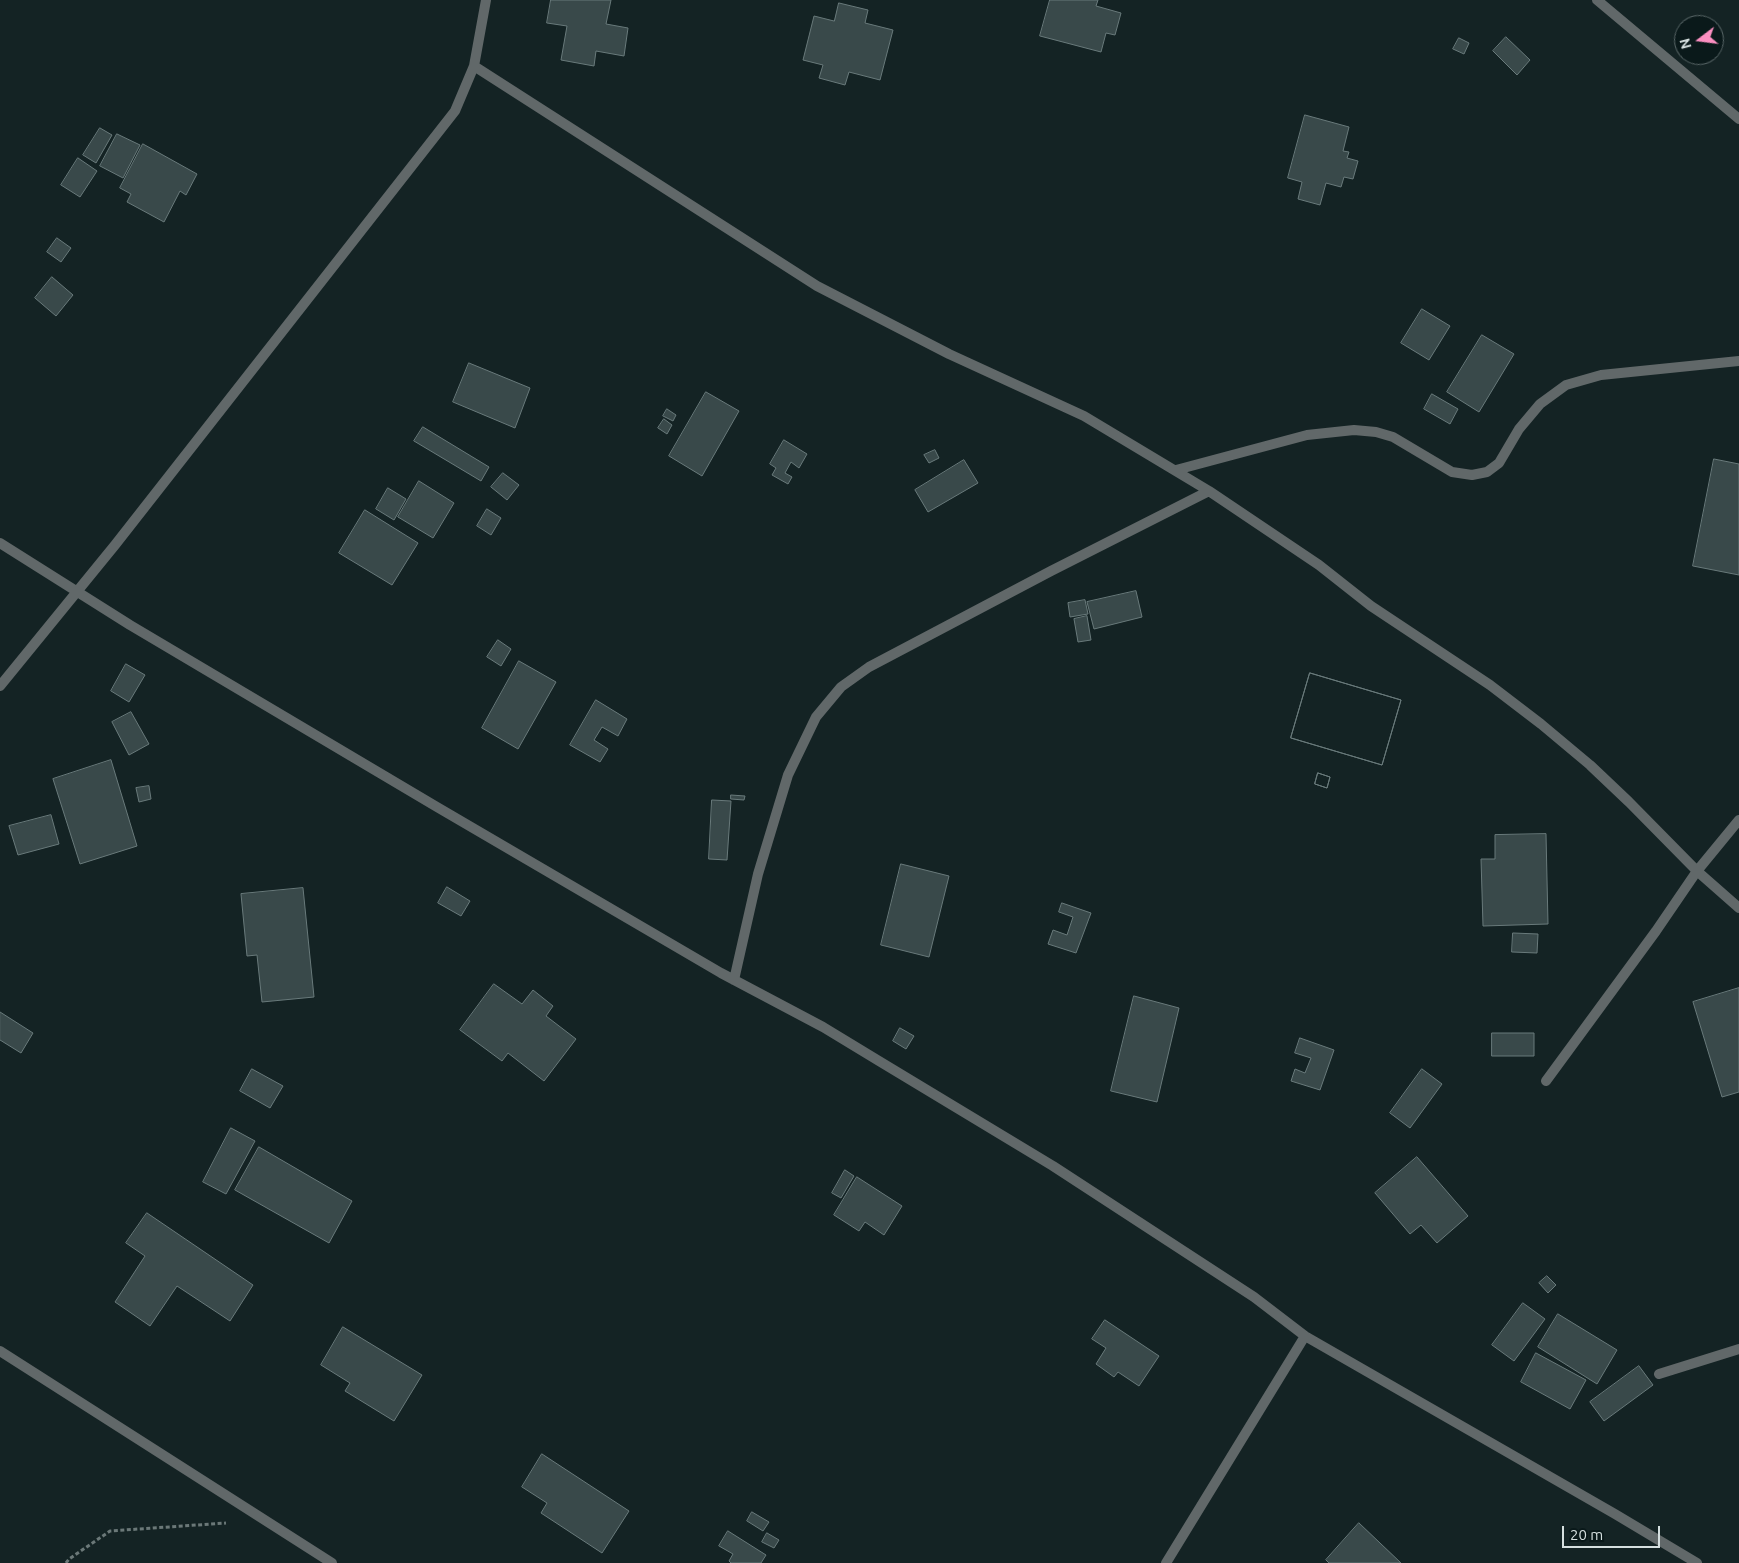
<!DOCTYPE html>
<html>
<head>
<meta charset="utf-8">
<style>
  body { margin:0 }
  #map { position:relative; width:1739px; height:1563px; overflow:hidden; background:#142324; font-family:Ubuntu,sans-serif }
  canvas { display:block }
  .north { position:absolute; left:1674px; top:15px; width:50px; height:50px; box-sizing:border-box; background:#0a191a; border:1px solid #5b6869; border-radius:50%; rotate:255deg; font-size:14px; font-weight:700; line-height:20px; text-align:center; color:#d5dfdf }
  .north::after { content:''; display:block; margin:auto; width:18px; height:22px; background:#fc8fc1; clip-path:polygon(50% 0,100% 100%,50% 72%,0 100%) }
  .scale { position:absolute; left:1562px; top:1526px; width:98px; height:22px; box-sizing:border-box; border:2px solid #d5dfdf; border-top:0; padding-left:6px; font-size:15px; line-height:18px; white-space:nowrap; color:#d5dfdf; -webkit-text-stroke:4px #0a191a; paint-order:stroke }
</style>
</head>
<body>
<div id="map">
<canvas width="1739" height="1563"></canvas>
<div class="north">N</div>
<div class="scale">20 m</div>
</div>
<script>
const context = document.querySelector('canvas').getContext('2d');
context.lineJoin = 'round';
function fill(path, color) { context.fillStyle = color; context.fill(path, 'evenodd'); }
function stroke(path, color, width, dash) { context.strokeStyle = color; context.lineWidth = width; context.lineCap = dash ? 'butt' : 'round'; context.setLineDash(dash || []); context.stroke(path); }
const building = new Path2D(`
  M 551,0 L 611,0 L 606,24 L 628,28 L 624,56 L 596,51 L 594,66 L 561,60 L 567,26 L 547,23 Z
  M 1050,0 L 1098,0 L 1096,6 L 1121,13 L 1115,35 L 1106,33 L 1101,52 L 1040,36 Z
  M 839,3 L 868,10 L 865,23 L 893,30 L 880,80 L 849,72 L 845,85 L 819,78 L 823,65 L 803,60 L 814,16 L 834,21 Z
  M 1506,37 L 1530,60 L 1517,75 L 1493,51 Z
  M 1459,38 L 1469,43 L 1464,54 L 1453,49 Z
  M 1305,115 L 1349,127 L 1343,151 L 1349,152 L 1347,158 L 1358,161 L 1353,179 L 1344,177 L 1341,187 L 1326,183 L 1320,205 L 1298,199 L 1302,182 L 1288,178 Z
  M 100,128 L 112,135 L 96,163 L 83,155 Z
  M 117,134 L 140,145 L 123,178 L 100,166 Z
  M 143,144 L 197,174 L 186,195 L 180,191 L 164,222 L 127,202 L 131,194 L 120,188 Z
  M 78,158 L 97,171 L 80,197 L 61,185 Z
  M 57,238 L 71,248 L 61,262 L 47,252 Z
  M 52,277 L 73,295 L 56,316 L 35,298 Z
  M 1422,309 L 1450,326 L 1429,360 L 1401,343 Z
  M 1482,335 L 1514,354 L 1479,412 L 1447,392 Z
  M 469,363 L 530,388 L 515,428 L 453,402 Z
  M 706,392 L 739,411 L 702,476 L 669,456 Z
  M 1432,394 L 1458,409 L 1450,424 L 1424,409 Z
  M 667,409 L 676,415 L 673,421 L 663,416 Z
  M 664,419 L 672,425 L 667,434 L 658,428 Z
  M 423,427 L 489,467 L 481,481 L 414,441 Z
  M 784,440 L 807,454 L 799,468 L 791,462 L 785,473 L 792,477 L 788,484 L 772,475 L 776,468 L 770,464 Z
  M 935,450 L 939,458 L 929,463 L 924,455 Z
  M 1714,459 L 1739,464 L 1739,575 L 1693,566 Z
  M 964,460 L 978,483 L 928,512 L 915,490 Z
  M 503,473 L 519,485 L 507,500 L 491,487 Z
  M 419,481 L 454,503 L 433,538 L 398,517 Z
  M 388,488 L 406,499 L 394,520 L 376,509 Z
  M 487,509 L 501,518 L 491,535 L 477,526 Z
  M 365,510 L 418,543 L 392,585 L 339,553 Z
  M 1136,591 L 1142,617 L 1094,629 L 1087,602 Z
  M 1085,600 L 1088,614 L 1070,617 L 1068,603 Z
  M 1087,616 L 1091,640 L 1078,642 L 1074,619 Z
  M 498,640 L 511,649 L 501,666 L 487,657 Z
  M 519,661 L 556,682 L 518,749 L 482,728 Z
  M 126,664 L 145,675 L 129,702 L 111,691 Z
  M 1310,673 L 1401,700 L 1382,765 L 1291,738 Z
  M 1310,673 L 1401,700 L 1382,765 L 1291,738 Z
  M 596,700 L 627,719 L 618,736 L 602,727 L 594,740 L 608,749 L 600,762 L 570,745 Z
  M 131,712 L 149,744 L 129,755 L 112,722 Z
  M 111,760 L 137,846 L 80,864 L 53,779 Z
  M 1318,773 L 1330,777 L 1327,788 L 1315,784 Z
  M 1318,773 L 1330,777 L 1327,788 L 1315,784 Z
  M 149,786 L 151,799 L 139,802 L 136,788 Z
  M 731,795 L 745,796 L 744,800 L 731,799 Z
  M 712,800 L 731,801 L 727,860 L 709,859 Z
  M 51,815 L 59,844 L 18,855 L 9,826 Z
  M 1546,834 L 1548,924 L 1483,926 L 1481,859 L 1495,859 L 1495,835 Z
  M 901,864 L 949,876 L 929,957 L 881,945 Z
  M 447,887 L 470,901 L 461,916 L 438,903 Z
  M 303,888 L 314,997 L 262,1002 L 257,955 L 247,956 L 241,894 Z
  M 1062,903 L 1091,913 L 1076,953 L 1048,944 L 1053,930 L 1067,935 L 1073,917 L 1059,912 Z
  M 1513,933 L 1538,934 L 1537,953 L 1512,952 Z
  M 494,984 L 522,1004 L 533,990 L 553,1006 L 546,1016 L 576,1039 L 544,1081 L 508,1053 L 502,1061 L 460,1030 Z
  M 1739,988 L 1739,1092 L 1722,1097 L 1693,1002 Z
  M 1134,996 L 1179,1008 L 1157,1102 L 1111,1091 Z
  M 0,1012 L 33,1033 L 21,1053 L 0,1040 Z
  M 900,1028 L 914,1036 L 906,1049 L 893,1041 Z
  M 1492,1033 L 1534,1033 L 1534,1056 L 1492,1056 Z
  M 1300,1038 L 1334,1050 L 1320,1090 L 1291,1081 L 1295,1069 L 1305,1073 L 1311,1058 L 1295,1053 Z
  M 252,1069 L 283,1086 L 270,1108 L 240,1091 Z
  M 1422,1069 L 1442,1084 L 1410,1128 L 1390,1113 Z
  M 231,1128 L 255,1141 L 226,1194 L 203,1182 Z
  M 259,1147 L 352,1201 L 329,1243 L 235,1190 Z
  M 1417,1157 L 1468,1216 L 1437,1243 L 1421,1225 L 1410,1234 L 1375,1193 Z
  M 845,1170 L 854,1176 L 841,1198 L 832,1193 Z
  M 857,1177 L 902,1206 L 884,1235 L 865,1222 L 859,1231 L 834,1215 Z
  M 147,1213 L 253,1285 L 230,1321 L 177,1286 L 150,1326 L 115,1302 L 145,1256 L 126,1243 Z
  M 1547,1276 L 1556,1285 L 1548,1293 L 1539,1283 Z
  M 1523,1303 L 1545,1319 L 1514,1361 L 1492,1345 Z
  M 1558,1314 L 1617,1350 L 1597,1384 L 1538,1347 Z
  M 1105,1320 L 1159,1356 L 1139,1386 L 1118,1372 L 1114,1377 L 1096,1364 L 1106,1348 L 1092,1339 Z
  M 343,1327 L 422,1375 L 394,1421 L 345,1391 L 350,1383 L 321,1365 Z
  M 1536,1353 L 1586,1380 L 1570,1409 L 1521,1382 Z
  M 1639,1366 L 1653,1385 L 1604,1421 L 1590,1402 Z
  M 542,1454 L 629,1511 L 602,1553 L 541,1513 L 547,1503 L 522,1487 Z
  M 752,1512 L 769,1522 L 763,1531 L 747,1521 Z
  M 1359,1523 L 1401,1563 L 1329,1563 L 1326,1560 Z
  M 728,1531 L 766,1555 L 761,1563 L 731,1563 L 729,1561 L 733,1554 L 719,1546 Z
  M 767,1533 L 779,1540 L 774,1548 L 762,1542 Z`);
fill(building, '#39494a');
stroke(building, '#697a7b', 1);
stroke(new Path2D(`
  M 66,1563 L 69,1559 L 110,1531 L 226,1523`), '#6b7878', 3, [4, 2.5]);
stroke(new Path2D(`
  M 1597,0 L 1739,119
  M 474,66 L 817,286 L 949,354 L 1084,416 L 1209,491 L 1319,565 L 1371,606 L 1490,685 L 1541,724 L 1590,765 L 1629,802 L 1697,871 L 1739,908
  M 1176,470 L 1307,435 L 1354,430 L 1376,432 L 1393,437 L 1452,472 L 1472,475 L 1487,472 L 1499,463 L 1519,429 L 1540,404 L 1566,385 L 1601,375 L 1739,361
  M 0,543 L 130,625 L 437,807 L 721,973 L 823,1027 L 879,1061 L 1053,1166 L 1254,1297 L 1305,1336 L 1615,1514 L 1697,1563
  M 0,686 L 115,545 L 455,111 L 474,66 L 486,0
  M 734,980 L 758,874 L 788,775 L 816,717 L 841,687 L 869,667 L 1051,571 L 1209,491
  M 1546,1081 L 1656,931 L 1697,871 L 1739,820
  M 0,1351 L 332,1563
  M 1659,1374 L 1739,1349
  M 1166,1563 L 1305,1336`), '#616869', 10);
</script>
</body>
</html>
